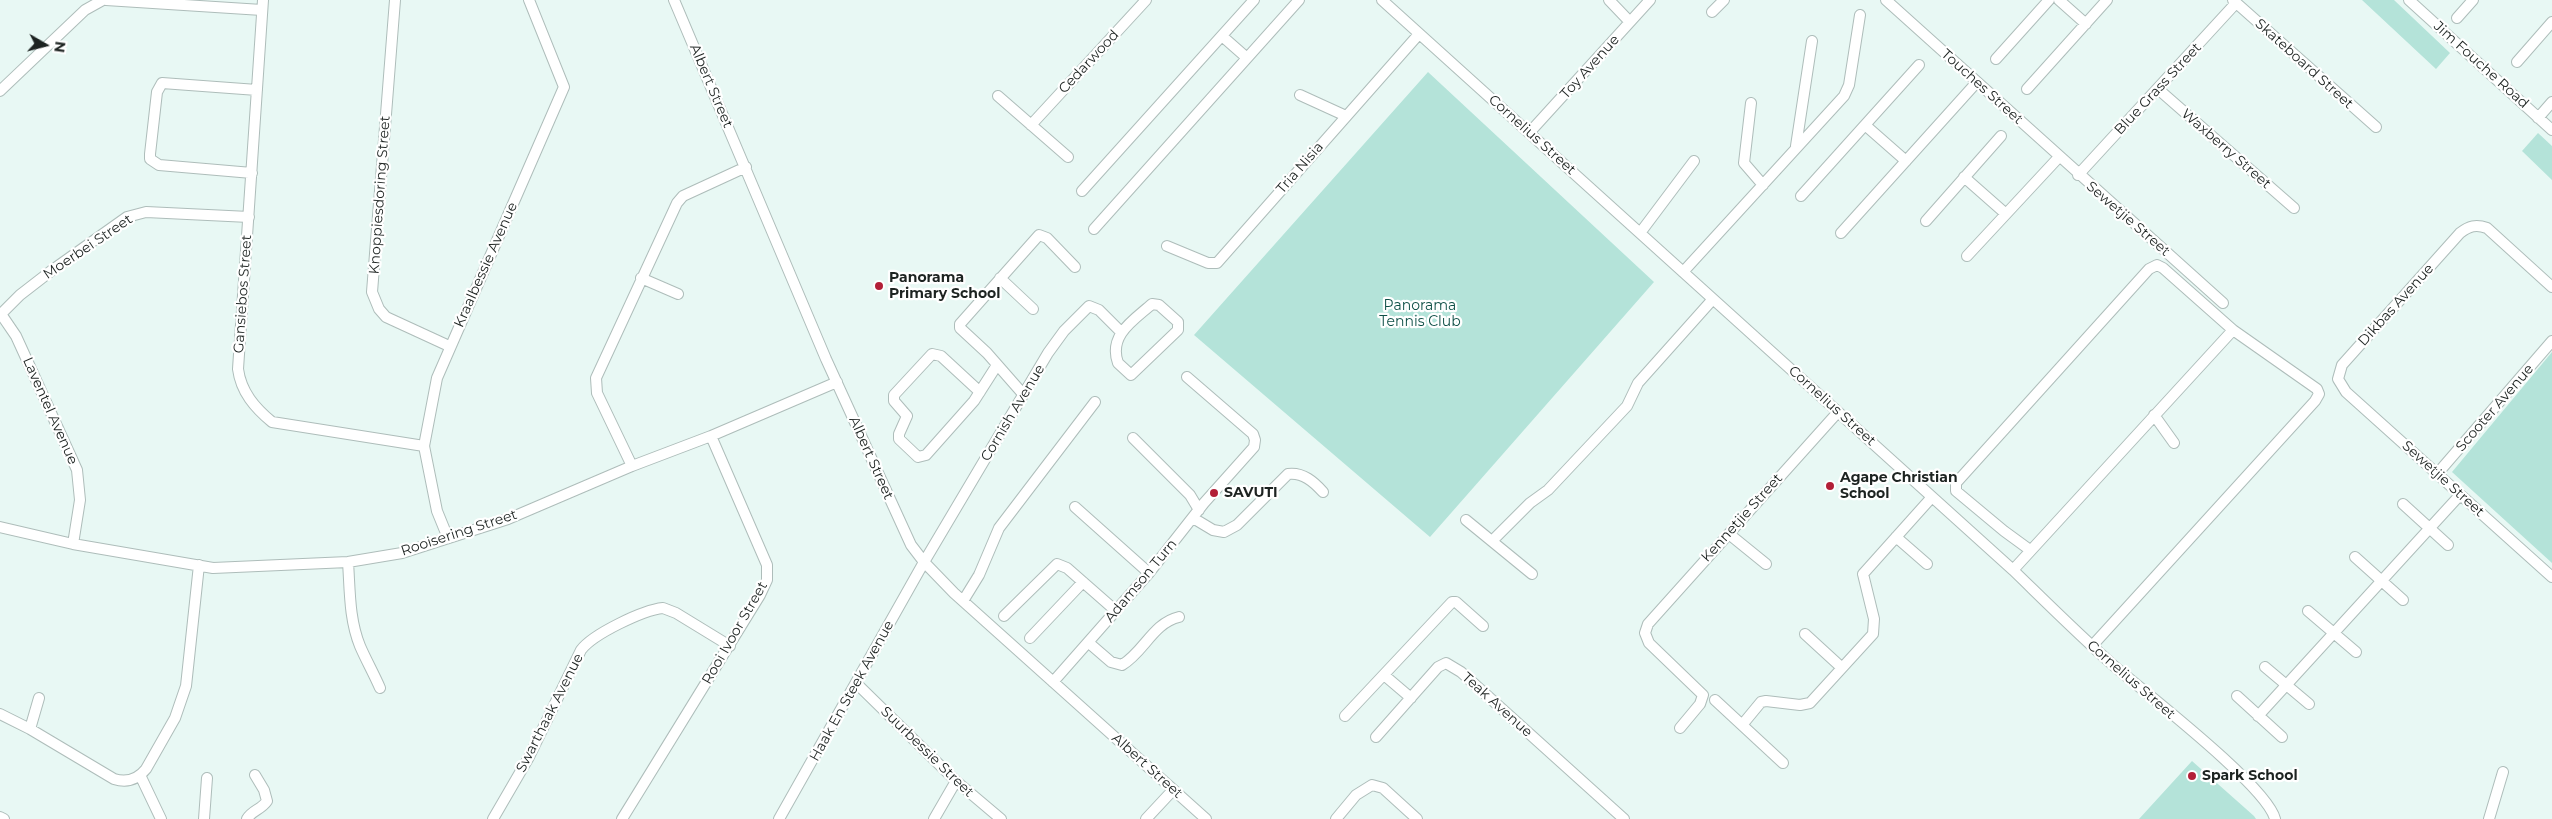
<!DOCTYPE html>
<html>
<head>
<meta charset="utf-8">
<style>
  body { margin:0 }
  #map { position:relative; width:2552px; height:819px; overflow:hidden; background:#e8f8f4; font-family:Montserrat,sans-serif }
  canvas { display:block }
  .north { position:absolute; left:20px; top:20px; width:50px; height:50px; -webkit-text-stroke:4px #fff; paint-order:stroke; rotate:98deg; font-size:14px; font-weight:700; line-height:20px; text-align:center; color:#1d2321 }
  .north::after { content:''; display:block; margin:auto; width:18px; height:22px; background:#1d2321; clip-path:polygon(50% 0,100% 100%,50% 72%,0 100%) }
</style>
</head>
<body>
<div id="map">
<canvas width="2552" height="819"></canvas>
<div class="north">N</div>
</div>
<script>
const context = document.querySelector('canvas').getContext('2d');
context.lineJoin = 'round';
function fill(path, color) { context.fillStyle = color; context.fill(path, 'evenodd'); }
function stroke(path, color, width, dash) { context.strokeStyle = color; context.lineWidth = width; context.lineCap = dash ? 'butt' : 'round'; context.setLineDash(dash || []); context.stroke(path); }
function label(font, color, halo, rows, align = 'center') {
  context.font = font + ' Montserrat,sans-serif'; context.lineWidth = 4.5; context.setLineDash([]); context.textBaseline = 'middle'; context.strokeStyle = halo; context.fillStyle = color; for (const [text, x, y, turn = 0] of rows) {
    context.save(); context.translate(x, y); context.rotate((+turn || 0) * Math.PI / 180); context.textAlign = isNaN(turn) ? turn : align; if (halo) context.strokeText(text, 0, 0); context.fillText(text, 0, 0); context.restore();
  }
}
fill(new Path2D(`
  M 2362,0 L 2394,0 L 2450,53 L 2436,69 Z
  M 1428,72 L 1654,282 L 1430,537 L 1194,335 Z
  M 2538,133 L 2552,146 L 2552,180 L 2522,151 Z
  M 2552,352 L 2552,563 L 2452,472 Z
  M 2192,761 L 2254,816 L 2256,819 L 2139,819 Z`), '#b4e3d9');
const minor = new Path2D(`
  M 106,0 L 262,10
  M 263,0 L 238,369 C 241,392 255,408 272,422 L 424,446
  M 395,0 L 372,292 L 379,309 L 386,317 L 449,346
  M 674,0 L 826,359 L 911,545 L 924,562 L 954,593 L 1206,819
  M 1382,0 L 2013,570 C 2046,602 2078,634 2113,665 C 2144,692 2267,786 2275,819
  M 1609,0 L 1630,22
  M 1886,0 L 2223,303
  M 2059,0 L 2086,24
  M 2233,0 L 2376,127
  M 2409,0 L 2552,130
  M 1712,12 L 1724,0
  M 2457,18 L 2473,0
  M 1222,36 L 1247,58
  M 1996,59 L 2049,0
  M 2517,62 L 2552,22
  M 2027,89 L 2107,0
  M 2158,89 L 2294,208
  M 0,91 L 85,10 L 103,0
  M 1300,95 L 1346,116
  M 998,96 L 1068,157
  M 1751,103 L 1744,163 L 1763,185
  M 2538,118 L 2552,102
  M 1031,125 L 1146,0
  M 1865,125 L 1906,161
  M 1529,133 L 1650,0
  M 1796,146 L 1812,41
  M 252,173 L 159,165 L 150,159 L 150,154 L 157,92 L 162,83 L 257,90
  M 2078,175 L 2236,3
  M 1964,177 L 2006,214
  M 1082,191 L 1254,0
  M 1801,196 L 1919,65
  M 1926,221 L 2001,136
  M 1094,229 L 1299,0
  M 1640,233 L 1694,161
  M 1841,233 L 1977,82
  M 1167,246 L 1208,263 L 1217,263 L 1419,34
  M 1967,256 L 2059,157
  M 1683,272 L 1844,96 L 1849,85 L 1860,15
  M 641,278 L 678,294
  M 1000,278 L 1033,309
  M 2552,287 L 2487,228 C 2476,224 2469,226 2460,233 L 2342,365 L 2338,379 L 2346,392 L 2552,577
  M 1152,304 L 1159,305 L 1178,322 L 1178,330 L 1131,375 L 1118,363 C 1108,335 1134,320 1152,304 Z
  M 1,314 L 16,336 L 77,470 L 80,500 L 73,544
  M 0,315 L 20,295 L 51,271 L 127,217 L 146,212 L 249,217
  M 980,392 L 941,356 L 932,354 L 894,395 L 894,401 L 907,416 L 899,434 L 899,439 L 918,457 L 926,455 L 974,401 L 997,365
  M 1023,394 L 987,353 L 960,328 L 960,324 L 1039,235 L 1047,238 L 1075,267
  M 2154,415 L 2174,443
  M 1133,438 L 1190,495 L 1199,510
  M 632,466 L 597,393 L 596,378 L 677,203 L 683,196 L 746,167
  M 2437,474 L 2552,341
  M 2403,504 L 2448,545
  M 1075,507 L 1149,573
  M 1193,518 L 1213,530 L 1224,532 L 1237,525 L 1288,474 C 1303,472 1314,482 1323,492
  M 1466,520 L 1532,574
  M 0,527 L 73,544 L 213,568 L 348,562 L 402,553 L 508,519 L 632,466 L 711,436 L 837,382
  M 1729,534 L 1766,564
  M 1896,537 L 1927,564
  M 448,538 L 437,511 L 424,446 L 437,378 L 564,87 L 529,0
  M 1492,541 L 1530,503 L 1548,490 L 1627,406 L 1638,383 L 1713,299
  M 2030,550 L 2004,531 L 1956,491 L 1956,483 L 2149,269 L 2157,265 L 2163,268 L 2233,330
  M 2355,557 L 2403,600
  M 348,562 C 350,590 349,619 360,646 C 366,660 374,674 380,688
  M 2013,570 L 2233,330 L 2317,389 L 2319,394 L 2315,401 L 2092,646
  M 963,601 L 979,575 L 999,528 L 1095,402
  M 2308,611 L 2356,652
  M 1004,616 L 1057,564 L 1067,568 L 1116,611
  M 1805,634 L 1841,667
  M 1030,638 L 1083,582
  M 1089,643 L 1111,662 L 1122,665 C 1144,652 1153,623 1179,617
  M 2265,667 L 2309,704
  M 1384,675 L 1411,698
  M 1053,682 L 1149,573 L 1204,503 L 1254,447 L 1255,440 L 1253,434 L 1187,377
  M 856,683 L 956,781 L 1001,819
  M 2237,696 L 2282,737
  M 1715,700 L 1783,763
  M 0,714 L 30,729 L 114,779 C 127,783 138,779 146,769 L 175,718 L 186,686 L 199,565
  M 1345,716 L 1452,602 L 1456,602 L 1483,626
  M 2258,716 L 2460,495
  M 1742,725 L 1761,702 L 1766,701 L 1800,705 L 1810,703 L 1873,634 L 1874,619 L 1863,574 L 1932,497
  M 1680,728 L 1700,704 L 1703,695 L 1649,643 L 1645,633 L 1648,624 L 1838,412
  M 30,729 L 39,698
  M 1376,737 L 1438,667 L 1446,663 L 1461,672 L 1624,819
  M 140,775 L 161,819
  M 0,817 L 4,819
  M 204,819 L 207,778
  M 247,819 C 252,810 261,810 267,801 L 264,790 L 255,775
  M 493,819 L 529,757 L 581,650 C 593,634 643,610 663,608 L 676,613 L 730,646
  M 622,819 L 760,595 L 767,580 L 767,565 L 711,436
  M 779,819 L 924,562 L 1048,353 L 1064,331 L 1089,306 L 1099,310 L 1120,331
  M 934,819 L 956,781
  M 1146,819 L 1173,790
  M 1336,819 L 1356,795 L 1372,785 L 1383,788 L 1417,819
  M 2489,819 L 2503,772`);
stroke(minor, '#aebdba', 12);
stroke(minor, '#fff', 10);
for (const [x, y, r, color] of [
  [879,286,5,"#b21f37"],
  [1830,486,5,"#b21f37"],
  [1214,493,5,"#b21f37"],
  [2192,776,5,"#b21f37"]
]) { const dot = new Path2D(); dot.arc(x, y, r, 0, 2 * Math.PI); context.fillStyle = color; context.fill(dot); stroke(dot, '#fff', 2); }
label('14px', '#1d2321', '#fff', [
  ["Cedarwood",1089,62,-47],
  ["Skateboard Street",2304,64,42],
  ["Jim Fouche Road",2481,65,42],
  ["Toy Avenue",1590,67,-48],
  ["Albert Street",711,86,67],
  ["Touches Street",1982,87,42],
  ["Blue Grass Street",2158,89,-47],
  ["Cornelius Street",1532,135,42],
  ["Waxberry Street",2226,149,41],
  ["Tria Nisia",1300,168,-49],
  ["Knoppiesdoring Street",380,195,-86],
  ["Sewetjie Street",2128,219,41],
  ["Moerbei Street",88,247,-34],
  ["Kraalbessie Avenue",486,265,-66],
  ["Gansiebos Street",243,294,-86],
  ["Dikbas Avenue",2396,305,-48],
  ["Cornelius Street",1832,406,42],
  ["Scooter Avenue",2495,408,-49],
  ["Laventel Avenue",50,411,66],
  ["Cornish Avenue",1013,413,-59],
  ["Albert Street",871,458,66],
  ["Sewetjie Street",2443,479,42],
  ["Kennetjie Street",1742,518,-48],
  ["Rooisering Street",459,533,-18],
  ["Adamson Turn",1141,581,-50],
  ["Rooi Ivoor Street",735,633,-60],
  ["Cornelius Street",2131,680,41],
  ["Haak En Steek Avenue",852,691,-61],
  ["Teak Avenue",1497,705,42],
  ["Swarthaak Avenue",550,713,-63],
  ["Suurbessie Street",927,752,44],
  ["Albert Street",1147,766,42]
]);
label('bold 14px', '#1d2321', '#fff', [
  ["Panorama",889,278],
  ["Primary School",889,294],
  ["Agape Christian",1840,478],
  ["School",1840,494],
  ["SAVUTI",1224,493],
  ["Spark School",2202,776]
], 'left');
label('14px', '#0f5047', '#fff', [
  ["Panorama",1420,306],
  ["Tennis Club",1420,322]
]);
</script>
</body>
</html>
